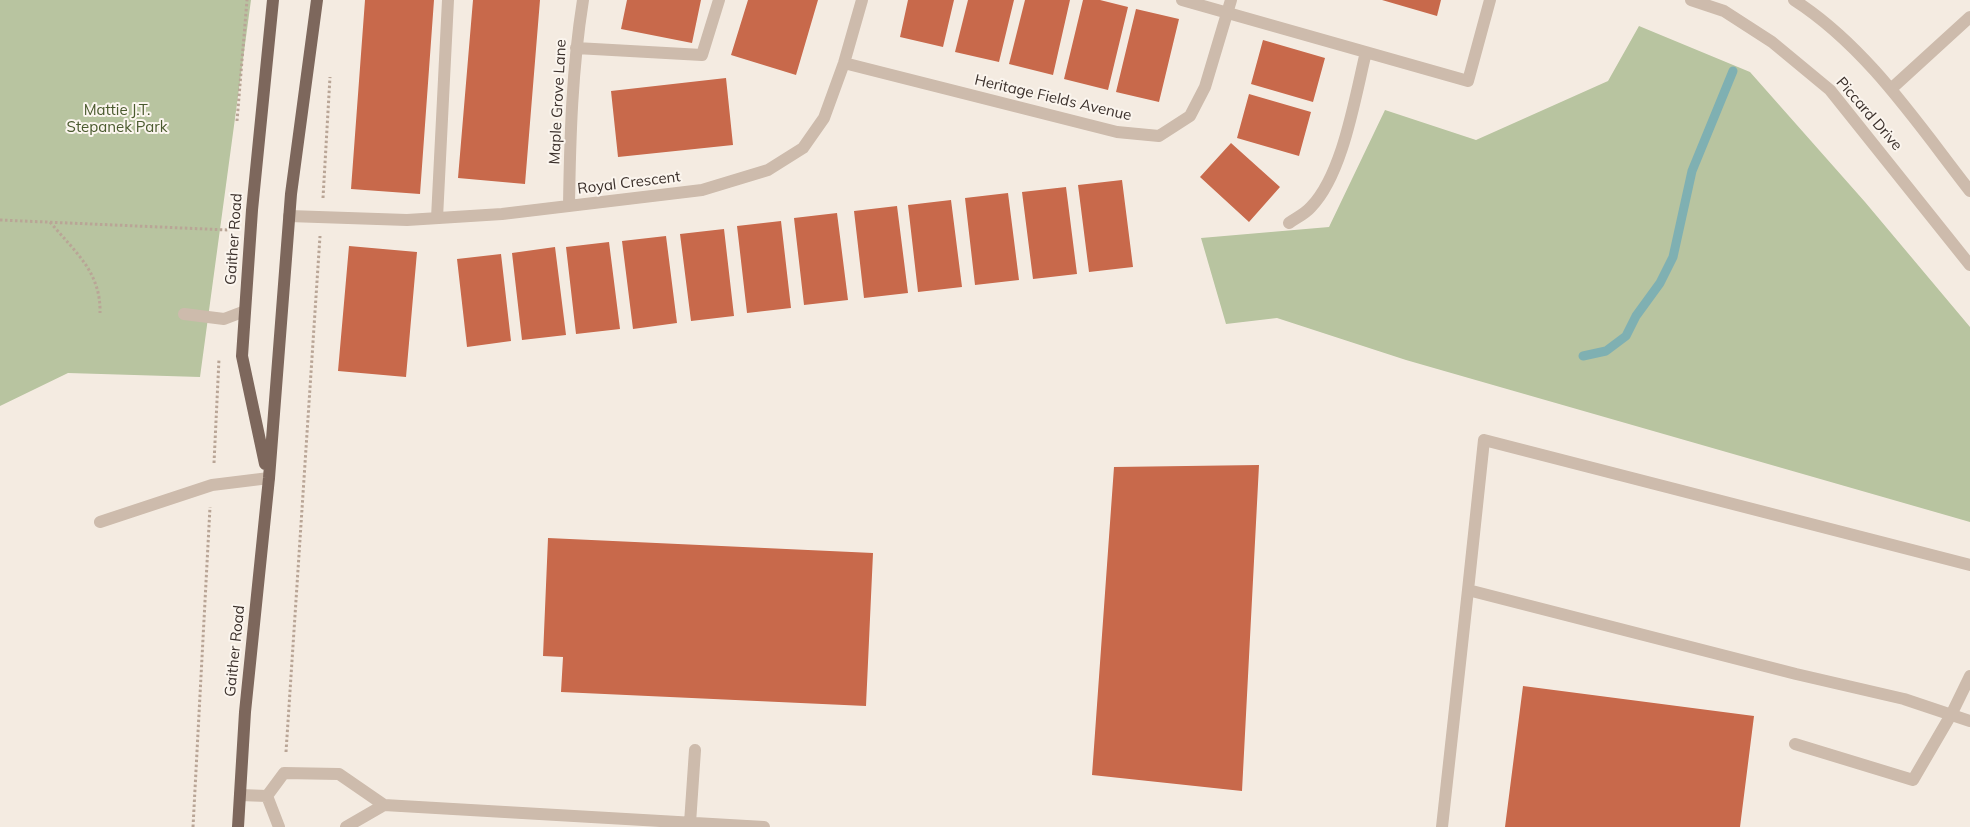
<!DOCTYPE html>
<html>
<head>
<meta charset="utf-8">
<style>
  body { margin:0 }
  canvas { display:block; background:#f4ebe1 }
</style>
</head>
<body>
<canvas width="1970" height="827"></canvas>
<script>
const context = document.querySelector('canvas').getContext('2d');
context.lineJoin = 'round';
function fill(path, color) { context.fillStyle = color; context.fill(path, 'evenodd'); }
function stroke(path, color, width, dash) { context.strokeStyle = color; context.lineWidth = width; context.lineCap = dash ? 'butt' : 'round'; context.setLineDash(dash || []); context.stroke(path); }
function label(font, color, halo, rows, align = 'center') {
  context.font = font + ' Mulish,sans-serif'; context.lineWidth = 4; context.setLineDash([]); context.textBaseline = 'middle'; context.strokeStyle = halo; context.fillStyle = color; for (const [text, x, y, turn = 0] of rows) {
    context.save(); context.translate(x, y); context.rotate((+turn || 0) * Math.PI / 180); context.textAlign = isNaN(turn) ? turn : align; if (halo) context.strokeText(text, 0, 0); context.fillText(text, 0, 0); context.restore();
  }
}
fill(new Path2D(`
  M 0,0 L 251,0 L 200,377 L 68,373 L 0,406 Z
  M 1639,26 L 1750,72 L 1865,202 L 1970,327 L 1970,522 L 1406,360 L 1277,318 L 1226,324 L 1201,238 L 1329,227 L 1385,110 L 1476,140 L 1608,81 Z`), '#b8c4a0');
stroke(new Path2D(`
  M 1583,356 L 1606,351 L 1626,336 L 1636,316 L 1660,283 L 1673,257 L 1692,171 L 1733,71`), '#7fb0b2', 9);
fill(new Path2D(`
  M 365,0 L 434,0 L 420,194 L 351,189 Z
  M 473,0 L 540,0 L 525,184 L 458,178 Z
  M 627,0 L 701,0 L 692,43 L 621,29 Z
  M 748,0 L 818,0 L 796,75 L 731,55 Z
  M 908,0 L 954,0 L 943,47 L 900,37 Z
  M 968,0 L 1014,0 L 999,62 L 955,52 Z
  M 1025,0 L 1070,0 L 1053,75 L 1009,64 Z
  M 1083,0 L 1100,0 L 1128,7 L 1108,90 L 1064,79 Z
  M 1382,0 L 1441,0 L 1437,16 Z
  M 1136,9 L 1179,19 L 1159,102 L 1116,92 Z
  M 1263,40 L 1325,58 L 1313,102 L 1251,84 Z
  M 726,78 L 733,145 L 618,157 L 611,91 Z
  M 1249,94 L 1311,112 L 1299,156 L 1237,138 Z
  M 1231,143 L 1280,187 L 1249,222 L 1200,177 Z
  M 1122,180 L 1133,267 L 1089,272 L 1078,185 Z
  M 1066,187 L 1077,274 L 1033,279 L 1022,192 Z
  M 1008,193 L 1019,280 L 975,285 L 965,198 Z
  M 951,200 L 962,287 L 918,292 L 908,205 Z
  M 897,206 L 908,293 L 864,298 L 854,211 Z
  M 837,213 L 848,300 L 804,305 L 794,218 Z
  M 781,221 L 791,308 L 747,313 L 737,226 Z
  M 724,229 L 734,316 L 691,321 L 680,234 Z
  M 666,236 L 677,323 L 633,329 L 622,241 Z
  M 609,242 L 620,329 L 576,334 L 566,247 Z
  M 349,246 L 417,252 L 406,377 L 338,371 Z
  M 555,247 L 566,335 L 522,340 L 512,253 Z
  M 501,254 L 511,341 L 467,347 L 457,259 Z
  M 1259,465 L 1242,791 L 1092,775 L 1114,467 Z
  M 548,538 L 873,553 L 866,706 L 561,692 L 563,657 L 543,656 Z
  M 1523,686 L 1754,716 L 1740,827 L 1505,827 Z`), '#c8694b');
stroke(new Path2D(`
  M 237,121 L 247,0
  M 323,198 L 330,77
  M 0,220 L 228,230
  M 50,222 C 75,252 101,272 100,313
  M 214,463 L 219,359
  M 286,752 L 320,236
  M 193,827 L 210,507`), '#b9a596', 3, [2.5, 2.5]);
stroke(new Path2D(`
  M 1182,0 L 1468,81 L 1490,0
  M 1691,0 L 1724,11 L 1772,42 L 1830,90 L 1970,265
  M 1794,0 C 1867,47 1917,123 1970,191
  M 576,48 L 702,55 L 719,0
  M 844,63 L 1117,132 L 1159,136 L 1190,116 L 1205,87 L 1231,0
  M 1891,89 L 1970,17
  M 569,206 C 570,137 572,69 583,0
  M 289,216 L 407,220 L 502,214 L 702,190 L 768,170 L 803,148 L 824,118 L 844,63 L 862,0
  M 437,218 L 448,0
  M 1289,223 C 1296,218 1305,214 1311,207 C 1343,174 1355,97 1366,52
  M 184,314 L 224,319 L 245,311
  M 100,522 L 212,485 L 269,478
  M 1468,590 L 1484,440 L 1970,565
  M 1795,744 L 1913,780 L 1952,713 L 1970,676
  M 240,795 L 267,796
  M 267,796 L 284,773 L 339,774 L 384,805
  M 267,796 L 279,827
  M 690,823 L 695,750
  M 346,827 L 384,805 L 764,827
  M 1442,827 L 1468,590 L 1796,674 L 1904,699 L 1970,721`), '#cdbbac', 12);
stroke(new Path2D(`
  M 265,464 L 242,356 L 252,210 L 273,0
  M 238,827 L 245,712 L 269,478 L 291,194 L 317,0`), '#7d675c', 12);
label('15px', '#3b302b', '#fbf5ee', [
  ["Heritage Fields Avenue",1053,98,13],
  ["Maple Grove Lane",558,102,-87],
  ["Piccard Drive",1869,114,49],
  ["Royal Crescent",629,183,-7],
  ["Gaither Road",234,239,-86],
  ["Gaither Road",235,651,-84]
]);
label('15px', '#4a5a2e', '#fbf5ee', [
  ["Mattie J.T.",117,110],
  ["Stepanek Park",117,127]
]);
</script>
</body>
</html>
